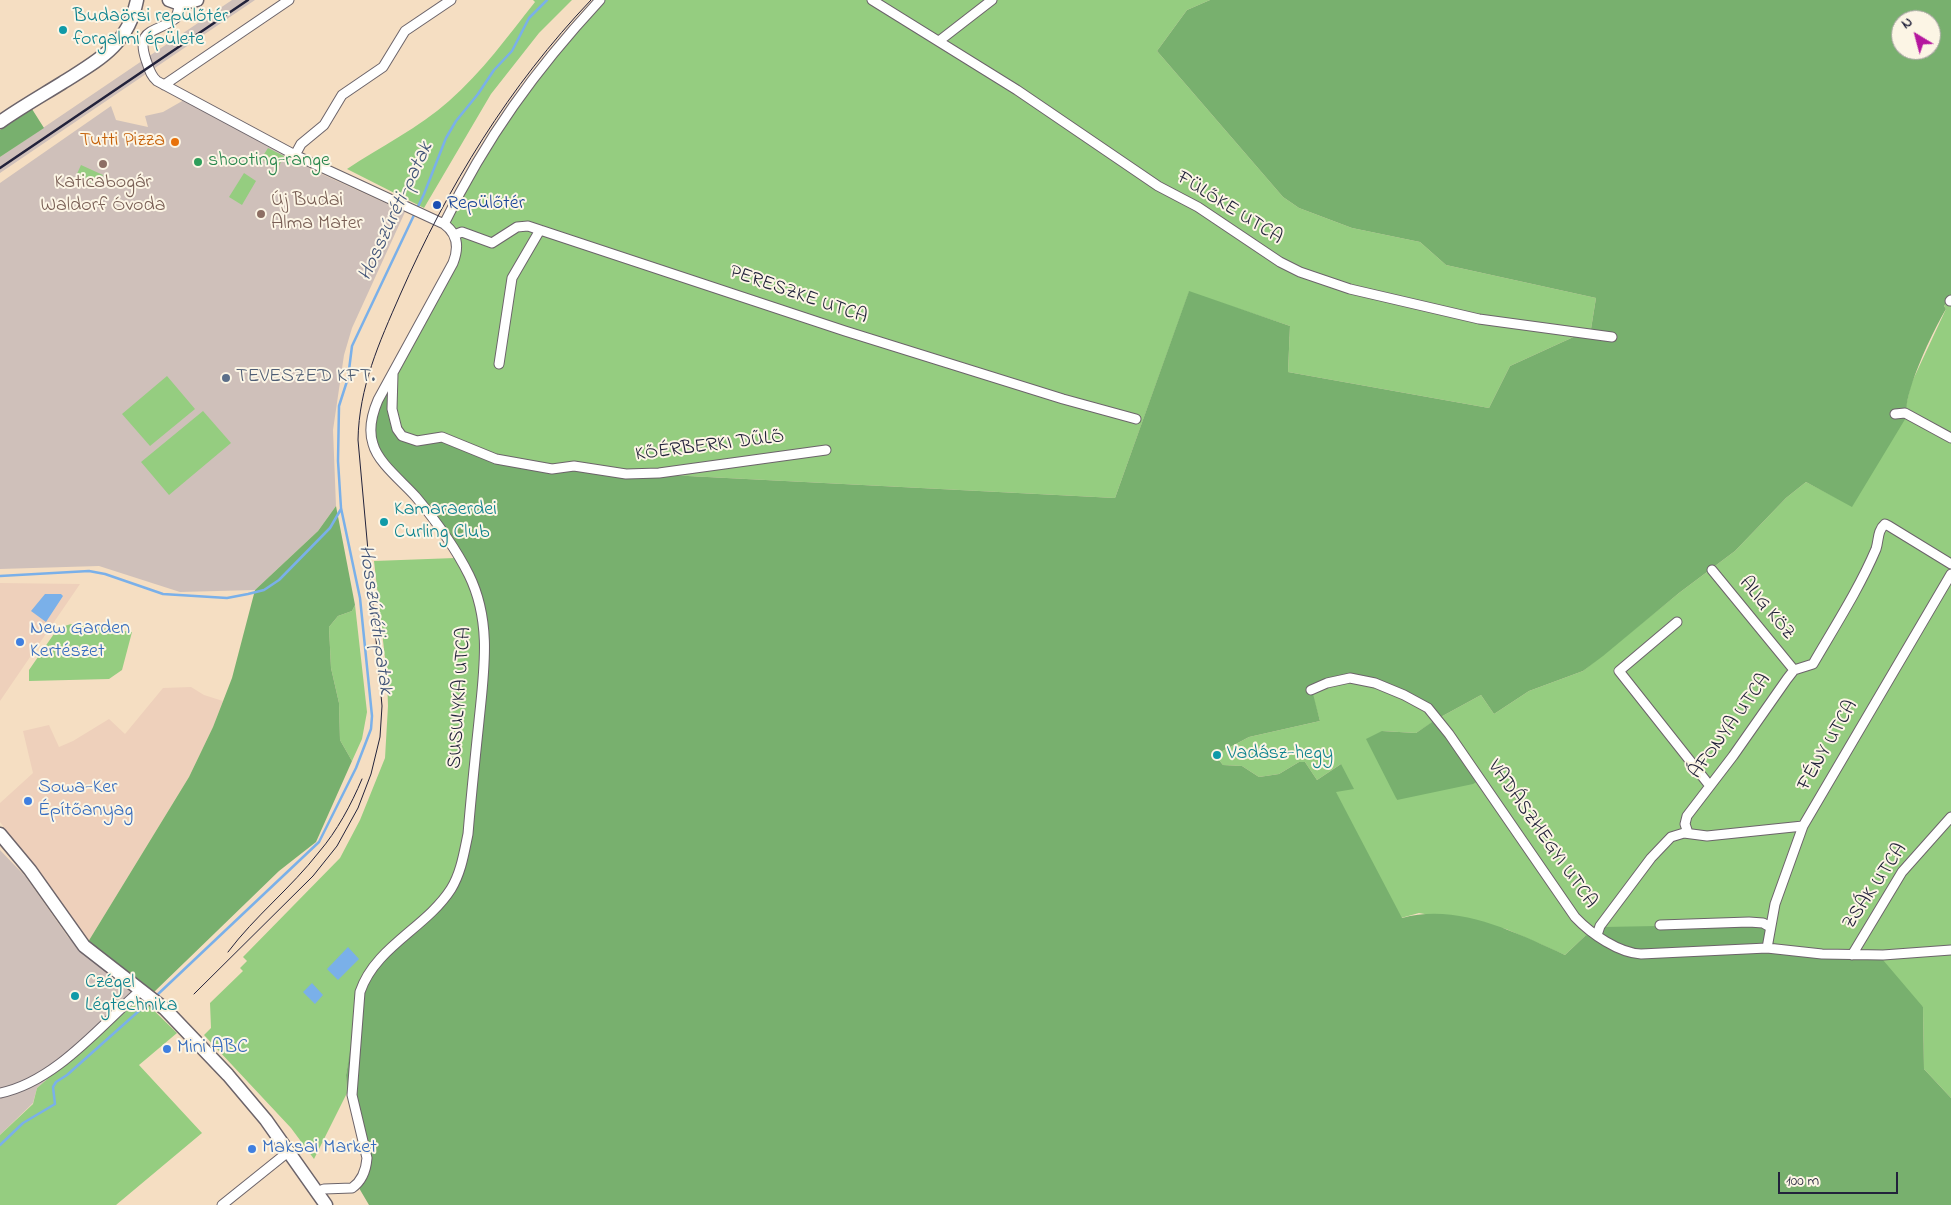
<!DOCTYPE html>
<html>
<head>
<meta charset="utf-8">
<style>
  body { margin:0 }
  #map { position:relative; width:1951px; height:1205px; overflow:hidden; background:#f5dec2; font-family:"Indie Flower",sans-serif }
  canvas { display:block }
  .north { position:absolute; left:1891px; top:10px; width:50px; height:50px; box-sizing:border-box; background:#fcf5e5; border:1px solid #a5a1a1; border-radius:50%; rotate:323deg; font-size:14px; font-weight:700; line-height:20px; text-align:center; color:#22223b }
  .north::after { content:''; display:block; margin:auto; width:18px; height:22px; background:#b5179e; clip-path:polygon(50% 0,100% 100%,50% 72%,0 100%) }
  .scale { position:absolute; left:1778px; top:1172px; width:120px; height:22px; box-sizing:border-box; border:2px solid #22223b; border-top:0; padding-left:6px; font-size:15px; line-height:18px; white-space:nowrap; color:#22223b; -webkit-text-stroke:4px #fcf5e5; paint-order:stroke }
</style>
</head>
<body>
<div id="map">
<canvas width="1951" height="1205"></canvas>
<div class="north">N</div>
<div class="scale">100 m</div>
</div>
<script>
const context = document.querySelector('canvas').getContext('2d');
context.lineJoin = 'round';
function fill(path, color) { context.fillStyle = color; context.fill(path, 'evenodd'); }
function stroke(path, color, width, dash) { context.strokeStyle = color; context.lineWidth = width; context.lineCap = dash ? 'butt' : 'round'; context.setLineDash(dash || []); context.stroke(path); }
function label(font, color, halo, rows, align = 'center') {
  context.font = font + ' "Indie Flower",sans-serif'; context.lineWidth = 4; context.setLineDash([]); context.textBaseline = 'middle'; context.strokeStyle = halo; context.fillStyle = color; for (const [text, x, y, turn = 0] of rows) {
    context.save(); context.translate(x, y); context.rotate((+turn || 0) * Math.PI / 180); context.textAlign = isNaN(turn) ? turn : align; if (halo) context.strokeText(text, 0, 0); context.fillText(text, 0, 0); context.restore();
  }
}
fill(new Path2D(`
  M 0,583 L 80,584 L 0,701 Z
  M 191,687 L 204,695 L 223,701 L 213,727 L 189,777 L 88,942 L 0,822 L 0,803 L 33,773 L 23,731 L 49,725 L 59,747 L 73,741 L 109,719 L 125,734 L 163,688 Z`), '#eed0bb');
fill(new Path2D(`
  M 232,0 L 255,0 L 0,173 L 0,157 Z
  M 184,100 L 315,171 L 405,212 L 352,328 L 344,355 L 333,430 L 336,506 L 318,531 L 255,590 L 180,592 L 99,566 L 0,569 L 0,183 L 111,106 L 116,120 L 148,127 L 145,116 L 163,112 Z
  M 0,850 L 25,876 L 68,937 L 97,965 L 141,998 L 37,1088 L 33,1103 L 0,1135 Z`), '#cfc0ba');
fill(new Path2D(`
  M 533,0 L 572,0 L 539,33 L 491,94 L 424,208 L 347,169 C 380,147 420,127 449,101 C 482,72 508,36 535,2 Z
  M 600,0 L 1210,0 L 1187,10 L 1157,51 L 1283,197 L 1299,208 L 1352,228 L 1420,242 L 1446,265 L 1596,298 L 1591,329 L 1510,366 L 1489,408 L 1288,372 L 1290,326 L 1189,292 L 1115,498 L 552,469 L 417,441 L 397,429 L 394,377 L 457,248 L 444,224 L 513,104 Z
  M 268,148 L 284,156 L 278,168 L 261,159 Z
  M 81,165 L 103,175 L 98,186 L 76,176 Z
  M 244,173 L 256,181 L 242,205 L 229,197 Z
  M 1951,297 L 1951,1098 L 1924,1069 L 1923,1007 L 1774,943 L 1585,936 L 1565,955 L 1506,929 L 1419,913 L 1401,918 L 1335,792 L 1341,764 L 1317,780 L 1305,762 L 1299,762 L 1279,774 L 1259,777 L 1242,766 L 1223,765 L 1215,755 L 1249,737 L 1320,721 L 1311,690 L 1350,678 L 1419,702 L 1436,720 L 1416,733 L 1382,731 L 1397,800 L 1437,719 L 1481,695 L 1494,714 L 1529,691 L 1583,671 L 1679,593 L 1735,551 L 1786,498 L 1806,482 L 1852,506 L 1905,410 L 1911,384 L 1946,309 L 1944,306 Z
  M 167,376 L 195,409 L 150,446 L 122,414 Z
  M 203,411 L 231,443 L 169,495 L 141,462 Z
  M 455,558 L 476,598 L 483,650 L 465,834 L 456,874 L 351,1049 L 346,1075 L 347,1093 L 314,1159 L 291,1128 L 204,1035 L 211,1028 L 210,1003 L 243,971 L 240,968 L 247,961 L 243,957 L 340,858 L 360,820 L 385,758 L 388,706 L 387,676 L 374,561 Z
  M 355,605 L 367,712 L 362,739 L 352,761 L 340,740 L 339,703 L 331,668 L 329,627 L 338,616 L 352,611 Z
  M 71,624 L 132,632 L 122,670 L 109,679 L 29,681 L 29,670 L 58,628 Z
  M 141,998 L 177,1033 L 139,1065 L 202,1133 L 116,1205 L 0,1205 L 0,1135 L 33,1104 L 37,1088 Z`), '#95cd80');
fill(new Path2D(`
  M 1210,0 L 1951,0 L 1951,297 L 1944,306 L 1946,309 C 1934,329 1902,395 1907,416 L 1852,507 L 1806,482 L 1786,498 L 1735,551 L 1679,593 L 1603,656 L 1583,671 L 1529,691 L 1494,714 L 1481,695 L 1437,719 L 1478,781 L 1473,784 L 1397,800 L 1366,739 L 1382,731 L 1416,733 L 1435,720 L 1428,708 L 1361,679 L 1312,690 L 1320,721 L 1249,737 L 1215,755 L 1223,765 L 1242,766 L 1259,777 L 1279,774 L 1299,762 L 1305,762 L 1317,780 L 1341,764 L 1354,789 L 1336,792 L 1402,918 C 1458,903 1514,932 1565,955 L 1585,936 L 1604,927 L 1761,924 L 1774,943 L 1780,945 L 1856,954 L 1883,960 L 1923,1007 L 1924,1069 L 1951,1098 L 1951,1205 L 369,1205 L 359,1188 L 367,1169 L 347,1093 L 346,1075 L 362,979 L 443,896 L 456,874 L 465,834 L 483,650 L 479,612 L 466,577 L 443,537 L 396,478 L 373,440 L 376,408 L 394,377 L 397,429 L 407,438 L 432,437 L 552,469 L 1115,498 L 1189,291 L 1290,326 L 1288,372 L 1489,408 L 1510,366 L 1591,329 L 1596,298 L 1446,265 L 1420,242 L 1352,228 L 1299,208 L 1283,197 L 1157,51 L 1187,10 ZM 1901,20 L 1931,20 L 1931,50 L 1901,50 Z
  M 32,109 L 44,128 L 0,157 L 0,130 Z
  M 336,506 L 355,605 L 352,611 L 338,616 L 329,627 L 331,668 L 339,703 L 340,740 L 352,761 L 316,842 L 279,871 L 154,992 L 88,942 L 189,777 L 213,727 L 232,678 L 255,590 L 318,531 Z`), '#78b06e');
fill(new Path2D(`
  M 45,594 L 61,594 L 63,596 L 46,622 L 31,611 Z
  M 348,947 L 359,959 L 338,980 L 327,969 Z
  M 312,983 L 323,995 L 315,1004 L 303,992 Z`), '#7ab0e9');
stroke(new Path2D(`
  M 0,576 L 89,571 L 105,574 L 163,594 L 227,598 L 248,594 L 264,590 L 279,580 L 330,528 L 341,509
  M 156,996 L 319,842 L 356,768 L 371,729 L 372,716 L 360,598 L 341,508 L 338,461 L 339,406 L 348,378 L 352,346 L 424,194 L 446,138 L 456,121 L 478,94 L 494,70 L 512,51 L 529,18 L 547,0
  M 0,1145 L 23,1123 L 55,1104 L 53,1087 L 56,1082 L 67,1075 L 150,1001`), '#7ab0e9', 2.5);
const street = new Path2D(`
  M 872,0 L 1017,90 L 1158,186 L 1198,207 L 1280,262 L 1300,272 L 1350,289 L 1479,319 L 1612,337
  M 180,4 L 176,18 C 156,34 135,27 146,60 C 149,68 150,75 157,81 L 295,155 L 444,224 C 458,234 459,248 453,263 L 378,400 C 372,414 368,429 373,444 C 378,463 403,482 416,497 C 436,521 455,547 469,575 C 492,622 484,671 479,721 C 475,759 471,797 468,834 C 464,853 461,873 451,889 C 426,928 375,947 360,992 L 352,1095 L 367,1158 C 366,1171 362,1181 352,1188 L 324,1189 L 317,1192
  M 939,41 L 992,0
  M 164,85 L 289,0
  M 295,155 L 301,144 L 324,125 L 342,95 L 383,67 L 405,31 L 451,0
  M 444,224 C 486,138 535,70 600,0
  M 454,235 L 462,232 L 492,243 L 517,227 L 528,226 L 845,331 L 1063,399 L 1136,419
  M 1950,301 L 1951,300
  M 499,364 L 512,278 L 540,230
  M 393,374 L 392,409 L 397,429 L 402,436 L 417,441 L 442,437 L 496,459 L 552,469 L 574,466 L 626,474 L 659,473 L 826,450
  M 1895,414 L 1905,413 L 1951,438
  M 1712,570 L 1794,670
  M 1677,622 L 1619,671 L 1710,786
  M 1311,690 L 1327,683 L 1350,678 L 1375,683 L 1404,695 L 1428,708 L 1449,734 L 1575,917 C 1591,934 1619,953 1641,954 L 1767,948 L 1822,954 L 1883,955 L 1951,950
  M 1688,833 L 1685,824 L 1687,816 L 1733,756 L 1787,679 L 1794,670 L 1813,664 C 1835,626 1859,589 1876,549 C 1879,540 1877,531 1885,524 L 1889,526 L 1951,564
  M 1660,925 L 1749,922 L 1763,923 L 1770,927
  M 1597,935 L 1600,926 L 1651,858 L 1671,837 L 1684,833 L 1707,836 L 1803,826
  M 1767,948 L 1775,904 L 1803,826 L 1951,574
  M 1852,955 L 1902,872 L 1951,817
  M 0,1093 C 55,1082 100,1026 141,990
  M 222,1205 L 288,1152`);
const secondary = new Path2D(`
  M 169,0 L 180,4 L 197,0
  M 0,122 C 20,108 41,96 62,83 C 98,60 128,46 137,0
  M 0,834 L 30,870 L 84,946 L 165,1009 L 228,1075 L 266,1120 L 326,1205`);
stroke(street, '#6c646a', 11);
stroke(secondary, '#6c646a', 15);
stroke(street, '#fff', 9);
stroke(secondary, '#fff', 12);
stroke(new Path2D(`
  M 228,952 C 255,916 291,888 319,852 C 337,831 351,805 362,779
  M 194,994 L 313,876 L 337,846 L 358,808 L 371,774 L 380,737 L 382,706 L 358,440 C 359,387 379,343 400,295 C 448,186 509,86 591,0`), '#22223b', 1);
stroke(new Path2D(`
  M 0,168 L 248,0`), '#22223b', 2.5);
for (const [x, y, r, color] of [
  [63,30,5,"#0f9aa8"],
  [175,142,5,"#e8710a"],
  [198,162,5,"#2e9e5b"],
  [103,164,5,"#8d6e63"],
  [437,205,5,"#1a4fb4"],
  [261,214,5,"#8d6e63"],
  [226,378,5,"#5c6f8a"],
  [384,522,5,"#0f9aa8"],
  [20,642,5,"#3f7fe0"],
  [1217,755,5,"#0f9aa8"],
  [28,801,5,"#3f7fe0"],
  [75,996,5,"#0f9aa8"],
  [167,1049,5,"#3f7fe0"],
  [252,1149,5,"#3f7fe0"]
]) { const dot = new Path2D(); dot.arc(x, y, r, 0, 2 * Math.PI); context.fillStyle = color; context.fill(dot); stroke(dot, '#fcf5e5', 2); }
label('20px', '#0d838f', '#fcf5e5', [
  ["Budaörsi repülőtér",73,18],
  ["forgalmi épülete",73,41],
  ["Kamaraerdei",394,511],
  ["Curling Club",394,534],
  ["Vadász-hegy",1227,755],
  ["Czégel",85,984],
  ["Légtechnika",85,1007]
], 'left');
label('20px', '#c56008', '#fcf5e5', [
  ["Tutti Pizza",165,142]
], 'right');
label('20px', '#27864d', '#fcf5e5', [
  ["shooting-range",208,162]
], 'left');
label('20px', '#785e54', '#fcf5e5', [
  ["Katicabogár",103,184],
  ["Waldorf Óvoda",103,207],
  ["Új Budai",271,202,"left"],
  ["Alma Mater",271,225,"left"]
]);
label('20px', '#164399', '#fcf5e5', [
  ["Repülőtér",447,205]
], 'left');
label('20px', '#22223b', '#fcf5e5', [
  ["FÜLŐKE UTCA",1229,209,32],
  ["PERESZKE UTCA",798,296,19],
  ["KŐÉRBERKI DŰLŐ",710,447,-7],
  ["ALIG KÖZ",1766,609,50],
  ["SUSULYKA UTCA",461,698,-86],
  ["ÁFONYA UTCA",1731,727,-54],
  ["FÉNY UTCA",1829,746,-60],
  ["VADÁSZHEGYI UTCA",1541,835,55],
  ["ZSÁK UTCA",1876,887,-56]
]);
label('20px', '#4e5e75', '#fcf5e5', [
  ["TEVESZED KFT.",236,378]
], 'left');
label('20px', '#366cbe', '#fcf5e5', [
  ["New Garden",30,630],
  ["Kertészet",30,653],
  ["Sowa-Ker",38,789],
  ["Építőanyag",38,812],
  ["Mini ABC",177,1049],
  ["Maksai Market",262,1149]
], 'left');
label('italic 21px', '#415478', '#fcf5e5', [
  ["Hosszúréti-patak",397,212,-65],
  ["Hosszúréti-patak",374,620,82]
]);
</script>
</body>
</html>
